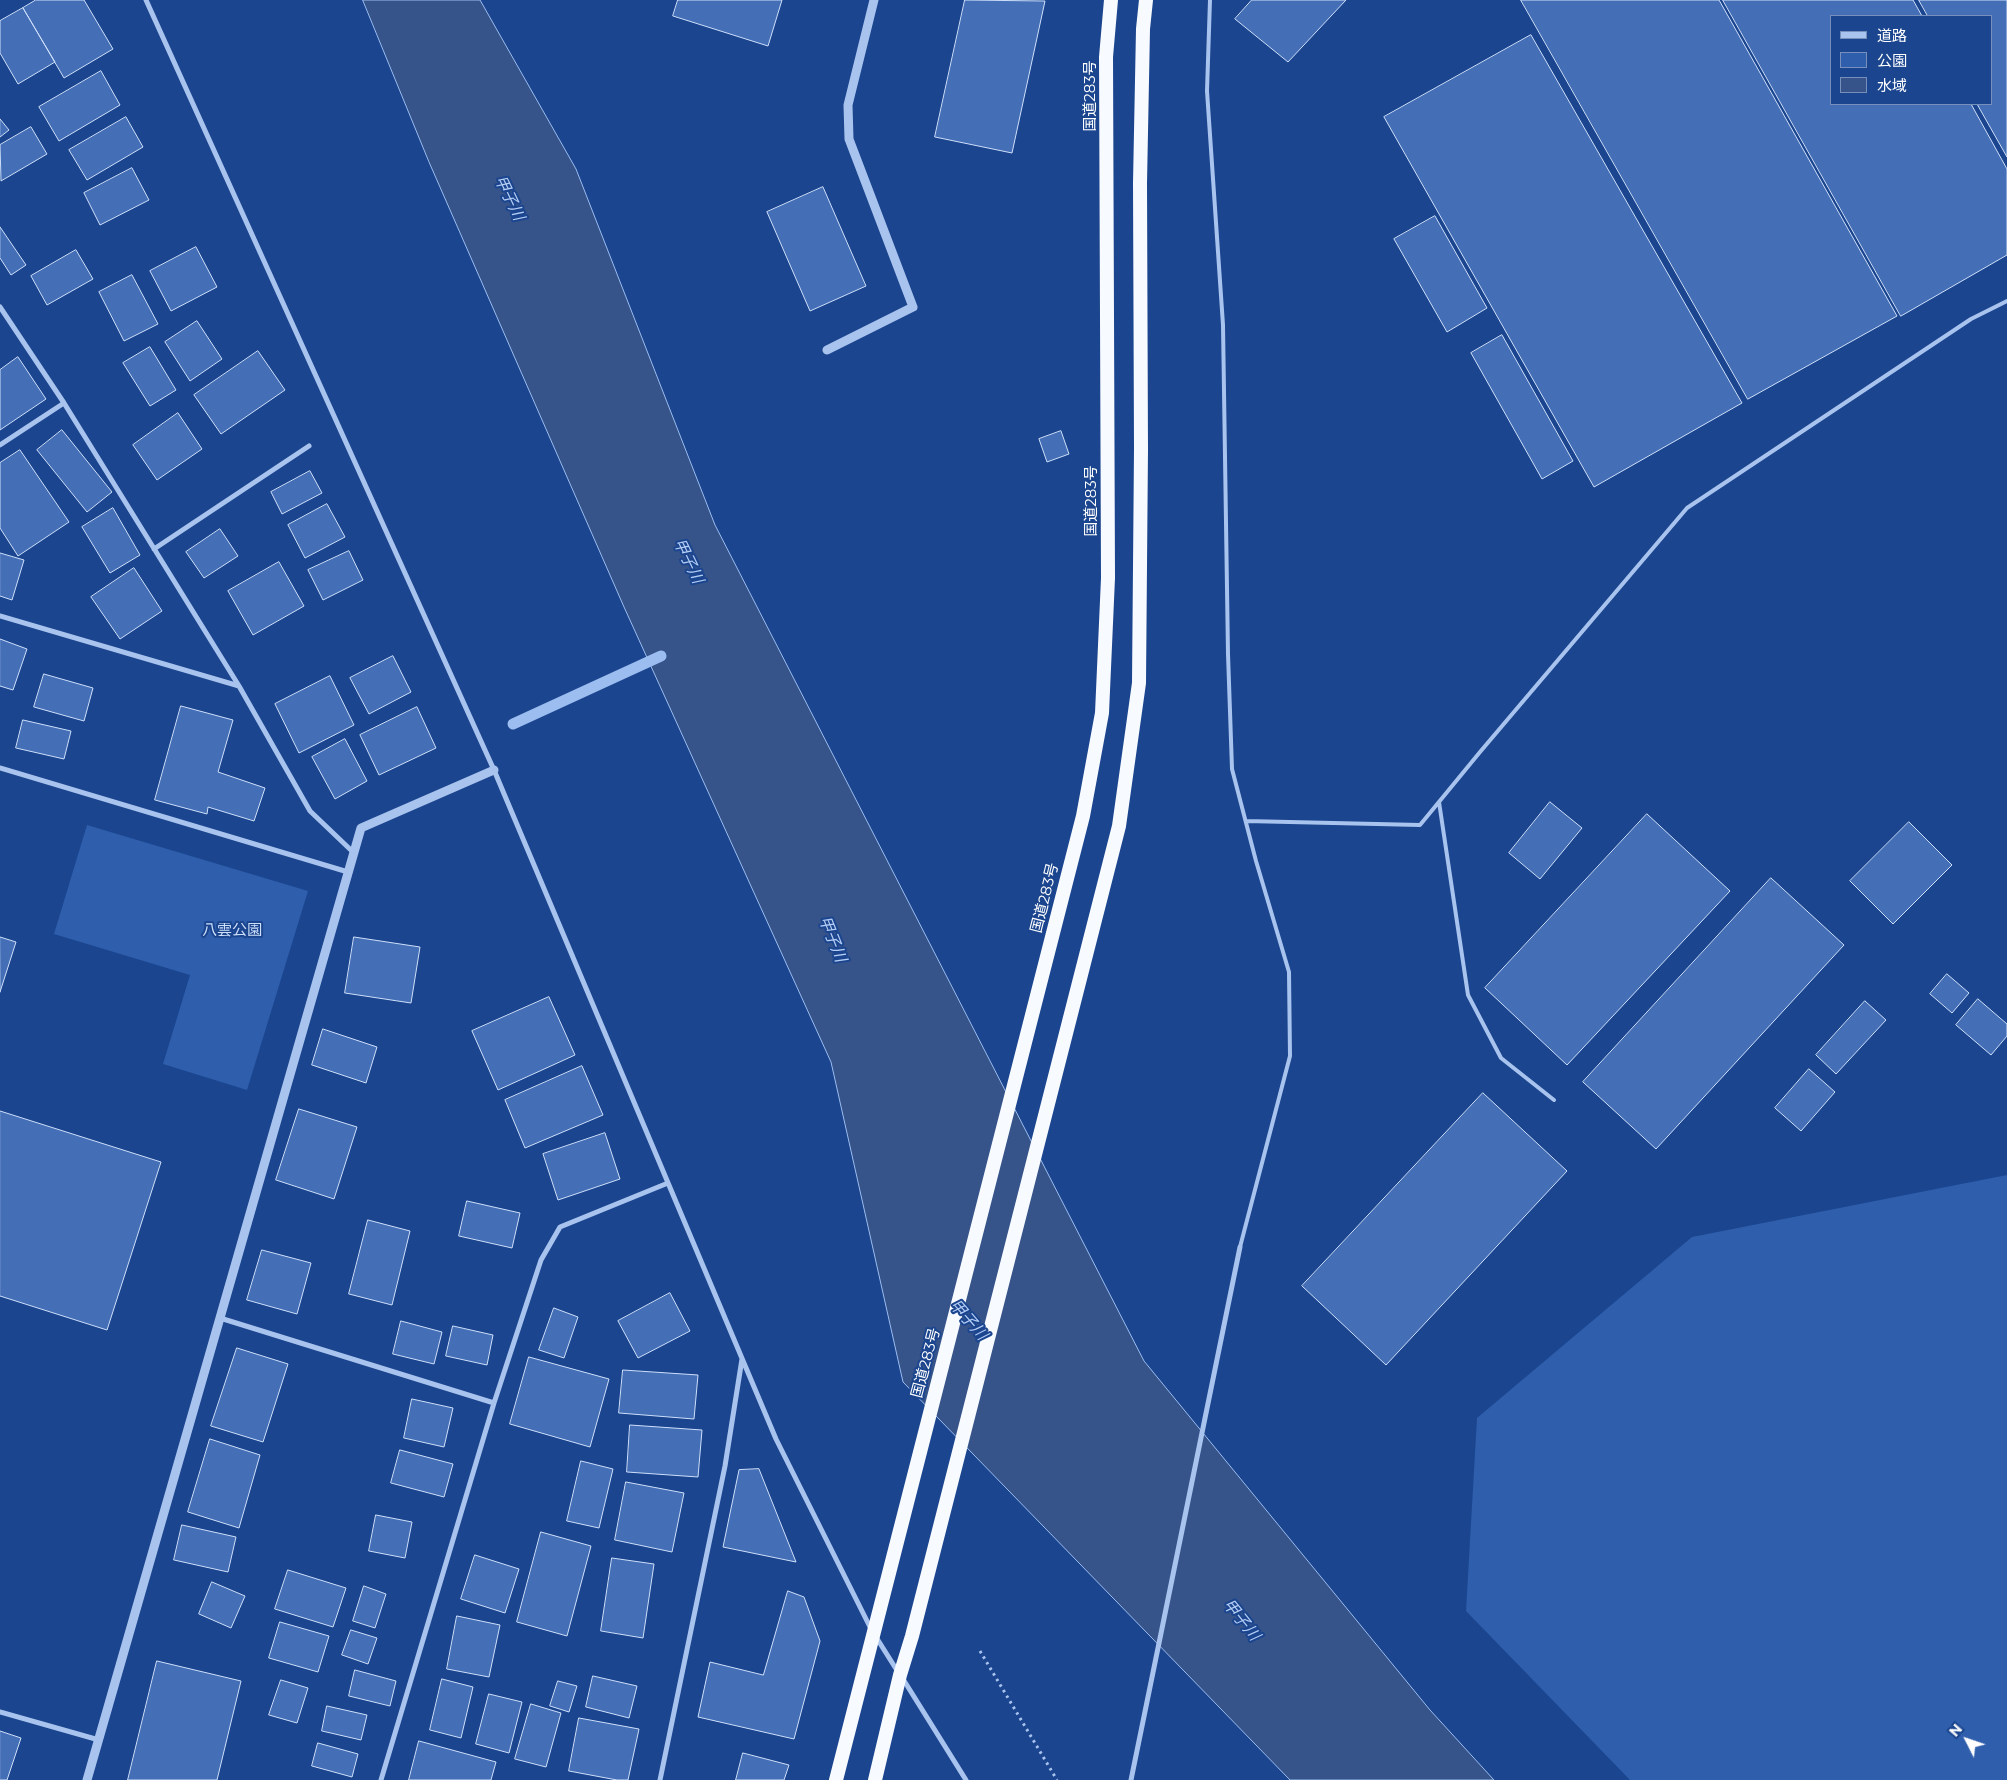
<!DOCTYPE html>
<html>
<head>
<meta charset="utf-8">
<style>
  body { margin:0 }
  #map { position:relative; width:2007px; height:1780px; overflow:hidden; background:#1b458e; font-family:Montserrat,"Noto Sans JP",sans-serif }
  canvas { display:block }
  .legend { position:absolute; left:1830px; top:15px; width:162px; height:90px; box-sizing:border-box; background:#1b458e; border:1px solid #768fbb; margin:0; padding:6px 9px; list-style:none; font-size:15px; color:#fff }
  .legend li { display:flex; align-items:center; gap:10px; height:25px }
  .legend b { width:25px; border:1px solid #768fbb }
  .north { position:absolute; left:1942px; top:1715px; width:50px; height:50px; -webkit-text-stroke:4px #1b458e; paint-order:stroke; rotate:311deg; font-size:14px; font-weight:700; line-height:20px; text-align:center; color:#fff }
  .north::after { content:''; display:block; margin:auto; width:18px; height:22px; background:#fff; clip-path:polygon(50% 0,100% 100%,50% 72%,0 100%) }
</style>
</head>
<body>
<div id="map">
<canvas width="2007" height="1780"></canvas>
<ul class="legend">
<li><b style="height:6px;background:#a8c3ee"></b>道路</li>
<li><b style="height:14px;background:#2e5eac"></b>公園</li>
<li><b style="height:14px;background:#36548a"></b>水域</li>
</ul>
<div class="north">N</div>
</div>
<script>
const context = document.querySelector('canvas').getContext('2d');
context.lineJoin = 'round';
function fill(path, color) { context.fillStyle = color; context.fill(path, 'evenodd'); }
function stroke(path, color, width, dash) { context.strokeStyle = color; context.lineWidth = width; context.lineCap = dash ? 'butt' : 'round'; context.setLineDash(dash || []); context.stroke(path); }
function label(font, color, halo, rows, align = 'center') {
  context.font = font + ' Montserrat,"Noto Sans JP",sans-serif'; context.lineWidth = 4; context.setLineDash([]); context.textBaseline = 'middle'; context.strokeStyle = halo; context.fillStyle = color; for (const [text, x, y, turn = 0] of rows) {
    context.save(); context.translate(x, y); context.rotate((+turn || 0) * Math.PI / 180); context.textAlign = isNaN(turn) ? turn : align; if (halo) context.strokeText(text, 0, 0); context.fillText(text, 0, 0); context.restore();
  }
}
fill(new Path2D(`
  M 87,825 L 308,891 L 247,1090 L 163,1064 L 190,975 L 54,934 Z
  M 2007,1175 L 2007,1780 L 1630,1780 L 1466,1611 L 1477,1418 L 1692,1237 Z`), '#2e5eac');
const water = new Path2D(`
  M 363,0 L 480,0 L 576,169 L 715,525 L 1144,1361 L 1430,1710 L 1494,1780 L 1290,1780 L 903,1382 L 831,1062 L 624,607 L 429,162 Z`);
fill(water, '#36548a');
stroke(water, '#9bbdf0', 1);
stroke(new Path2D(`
  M 513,724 L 661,656`), '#9bbdf0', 11);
const building = new Path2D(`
  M 36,0 L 84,0 L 113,49 L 64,78 L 23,8 Z
  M 678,0 L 782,0 L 768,46 L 673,16 Z
  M 965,0 L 1045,1 L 1012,153 L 935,137 Z
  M 1252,0 L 1346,0 L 1288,62 L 1235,19 Z
  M 1521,0 L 1719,0 L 1897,316 L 1748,399 Z
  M 1723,0 L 1913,0 L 1922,16 L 1831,16 L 1831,104 L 1971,104 L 2007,169 L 2007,255 L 1901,316 Z
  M 1919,0 L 2007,0 L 2007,157 L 1977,104 L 1991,104 L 1991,16 L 1928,16 Z
  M 23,8 L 55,62 L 18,84 L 0,53 L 0,21 Z
  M 1531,35 L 1742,403 L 1594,487 L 1384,117 Z
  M 101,71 L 120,105 L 59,141 L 39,107 Z
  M 126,117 L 143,147 L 87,180 L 69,150 Z
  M 0,119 L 9,130 L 0,137 Z
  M 31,127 L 47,154 L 1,181 L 0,145 Z
  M 132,168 L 149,200 L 100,225 L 84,193 Z
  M 823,187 L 866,286 L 810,311 L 767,212 Z
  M 1435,216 L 1487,308 L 1447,332 L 1394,239 Z
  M 0,227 L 26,265 L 11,275 L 0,258 Z
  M 196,247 L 217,287 L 171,311 L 150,271 Z
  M 76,250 L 93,279 L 47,305 L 31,276 Z
  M 132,275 L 158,324 L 124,341 L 99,292 Z
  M 197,321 L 222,359 L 190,381 L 165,342 Z
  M 1502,335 L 1573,461 L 1542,479 L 1471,353 Z
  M 150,347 L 176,390 L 150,406 L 123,363 Z
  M 258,351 L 285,390 L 221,434 L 194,395 Z
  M 18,357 L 46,399 L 0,430 L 0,370 Z
  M 178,413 L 202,449 L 157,480 L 133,445 Z
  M 62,430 L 112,492 L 87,512 L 37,450 Z
  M 1061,431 L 1069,454 L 1047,462 L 1039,439 Z
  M 20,450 L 69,522 L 18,556 L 0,528 L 0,463 Z
  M 310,471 L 322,493 L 282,514 L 271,492 Z
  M 327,504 L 345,537 L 305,558 L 288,525 Z
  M 113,508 L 140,555 L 110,573 L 82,527 Z
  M 220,529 L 238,556 L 204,578 L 186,552 Z
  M 349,551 L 363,580 L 323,600 L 308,570 Z
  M 0,553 L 24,560 L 12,600 L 0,596 Z
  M 279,562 L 304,606 L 253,635 L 228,591 Z
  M 134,568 L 162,611 L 120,639 L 91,597 Z
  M 0,639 L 27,649 L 13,690 L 0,686 Z
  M 393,656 L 411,692 L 369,714 L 350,678 Z
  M 44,674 L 93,688 L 84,721 L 34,707 Z
  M 330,676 L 354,725 L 299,753 L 275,704 Z
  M 181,706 L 233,720 L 218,772 L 265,788 L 254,821 L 208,807 L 207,814 L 155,800 Z
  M 417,707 L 436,748 L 379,775 L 360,735 Z
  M 23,720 L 71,731 L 64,759 L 16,748 Z
  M 345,739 L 367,781 L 335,799 L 312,757 Z
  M 1550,802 L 1582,828 L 1540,879 L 1509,853 Z
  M 1647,814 L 1730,891 L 1567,1065 L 1485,988 Z
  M 1909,822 L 1952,865 L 1893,924 L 1850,881 Z
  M 1771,878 L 1844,945 L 1656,1149 L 1583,1082 Z
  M 0,937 L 16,942 L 0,992 Z
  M 354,937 L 420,947 L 411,1003 L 345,993 Z
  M 1947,974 L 1969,993 L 1952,1013 L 1930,994 Z
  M 549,997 L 575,1055 L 498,1090 L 472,1031 Z
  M 1978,999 L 2007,1024 L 2007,1036 L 1991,1055 L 1956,1025 Z
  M 1865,1001 L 1886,1020 L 1836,1074 L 1816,1055 Z
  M 323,1029 L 377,1047 L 366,1083 L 312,1065 Z
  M 582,1066 L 603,1115 L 525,1148 L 505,1100 Z
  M 1809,1069 L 1835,1092 L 1801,1131 L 1775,1108 Z
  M 1483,1093 L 1567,1171 L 1386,1365 L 1302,1286 Z
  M 299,1109 L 357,1127 L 334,1199 L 276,1180 Z
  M 0,1111 L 161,1162 L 107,1330 L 0,1296 Z
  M 605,1133 L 620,1179 L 558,1200 L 543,1154 Z
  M 467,1201 L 520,1213 L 512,1248 L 459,1236 Z
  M 368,1220 L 410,1231 L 392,1305 L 349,1294 Z
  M 262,1250 L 311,1263 L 297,1314 L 247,1300 Z
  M 670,1293 L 690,1331 L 638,1358 L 618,1321 Z
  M 554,1308 L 578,1317 L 564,1358 L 539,1350 Z
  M 401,1321 L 442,1332 L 434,1364 L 393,1354 Z
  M 453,1326 L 493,1335 L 487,1365 L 446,1356 Z
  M 237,1348 L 288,1364 L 263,1442 L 211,1426 Z
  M 529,1357 L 609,1379 L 590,1447 L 510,1424 Z
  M 623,1370 L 698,1375 L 694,1419 L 619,1413 Z
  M 412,1399 L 453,1408 L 444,1447 L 404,1438 Z
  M 630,1425 L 702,1430 L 698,1477 L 627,1472 Z
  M 210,1439 L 260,1455 L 239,1528 L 188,1512 Z
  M 400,1450 L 453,1464 L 444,1497 L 391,1483 Z
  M 581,1461 L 613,1469 L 599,1528 L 567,1521 Z
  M 759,1469 L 796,1562 L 723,1547 L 739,1470 Z
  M 626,1482 L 684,1493 L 672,1552 L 615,1540 Z
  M 376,1515 L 412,1522 L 405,1558 L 369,1551 Z
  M 182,1525 L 236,1537 L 228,1572 L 174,1560 Z
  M 541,1532 L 591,1546 L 567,1636 L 517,1622 Z
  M 475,1555 L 519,1569 L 505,1613 L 461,1599 Z
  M 612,1558 L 654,1564 L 643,1638 L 601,1631 Z
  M 288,1570 L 346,1588 L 333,1627 L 275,1609 Z
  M 212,1582 L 245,1596 L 231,1628 L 199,1614 Z
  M 364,1586 L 386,1594 L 375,1628 L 353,1621 Z
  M 788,1591 L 804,1597 L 820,1641 L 794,1739 L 698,1717 L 710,1662 L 763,1675 Z
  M 457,1616 L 500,1625 L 489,1677 L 447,1669 Z
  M 280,1622 L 329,1636 L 318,1672 L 269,1658 Z
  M 351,1630 L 377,1638 L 368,1664 L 342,1655 Z
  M 157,1661 L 241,1681 L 217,1780 L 128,1780 Z
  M 355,1670 L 396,1681 L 390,1706 L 349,1696 Z
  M 593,1676 L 637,1686 L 629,1718 L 586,1707 Z
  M 442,1679 L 473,1687 L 461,1738 L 430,1730 Z
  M 281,1680 L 308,1688 L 297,1723 L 269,1715 Z
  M 558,1681 L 577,1686 L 569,1712 L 550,1706 Z
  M 489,1694 L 522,1702 L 509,1753 L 476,1744 Z
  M 531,1704 L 561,1713 L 546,1767 L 515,1759 Z
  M 327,1706 L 367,1715 L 361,1740 L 322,1731 Z
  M 579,1718 L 639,1729 L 628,1780 L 617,1780 L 569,1771 Z
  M 0,1731 L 21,1738 L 7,1780 L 0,1780 Z
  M 419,1741 L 496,1762 L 491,1780 L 409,1780 Z
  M 318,1743 L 358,1754 L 352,1777 L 312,1766 Z
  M 743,1753 L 789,1765 L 784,1780 L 736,1780 Z`);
fill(building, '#446fb6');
stroke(building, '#cedffa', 1);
stroke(new Path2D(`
  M 980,1651 L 1057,1780`), '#a8c3ee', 3, [2.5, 4]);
stroke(new Path2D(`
  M 1210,0 L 1207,91 L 1223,325 L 1228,654 L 1232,769 L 1256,861 L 1289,972 L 1290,1056 L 1240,1247
  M 1439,802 L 1468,995 L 1501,1058 L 1554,1100
  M 1246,821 L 1420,825 L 1480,752 L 1687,508 L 1971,319 L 2007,301`), '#a8c3ee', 4);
stroke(new Path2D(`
  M 146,0 L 494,770 L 776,1439 L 871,1629
  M 0,307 L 64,403 L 239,686
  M 0,445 L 64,403
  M 154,549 L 309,446
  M 0,616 L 239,686 L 310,811 L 354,853
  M 0,768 L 348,872
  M 220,1318 L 494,1403
  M 876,1637 L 898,1672
  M 903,1679 L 966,1780
  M 0,1712 L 99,1740
  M 381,1780 L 494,1403 L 541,1260 L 560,1227 L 668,1183
  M 660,1780 L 725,1466 L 742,1359
  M 1131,1780 L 1240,1247`), '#a8c3ee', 5);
stroke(new Path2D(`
  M 827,350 L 913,307 L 849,139 L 848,105 L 874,0
  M 87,1780 L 361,828 L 494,770`), '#a8c3ee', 9);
stroke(new Path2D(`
  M 836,1780 L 1083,816 L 1102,713 L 1108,578 L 1106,57 L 1111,0
  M 875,1780 L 900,1675 L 912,1636 L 1119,826 L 1139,683 L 1141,449 L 1140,183 L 1143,29 L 1146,0`), '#f7faff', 14);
label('15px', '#fff', '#1b458e', [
  ["国道283号",1091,96,-90],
  ["国道283号",1092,501,-90],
  ["国道283号",1045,898,-76],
  ["国道283号",926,1363,-75]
]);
label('15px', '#cedffa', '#1b458e', [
  ["八雲公園",232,931]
]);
label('italic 16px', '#b4cdf5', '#1b458e', [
  ["甲子川",509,198,64],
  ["甲子川",688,561,64],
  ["甲子川",832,939,68],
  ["甲子川",968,1320,49],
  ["甲子川",1241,1620,51]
]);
</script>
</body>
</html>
